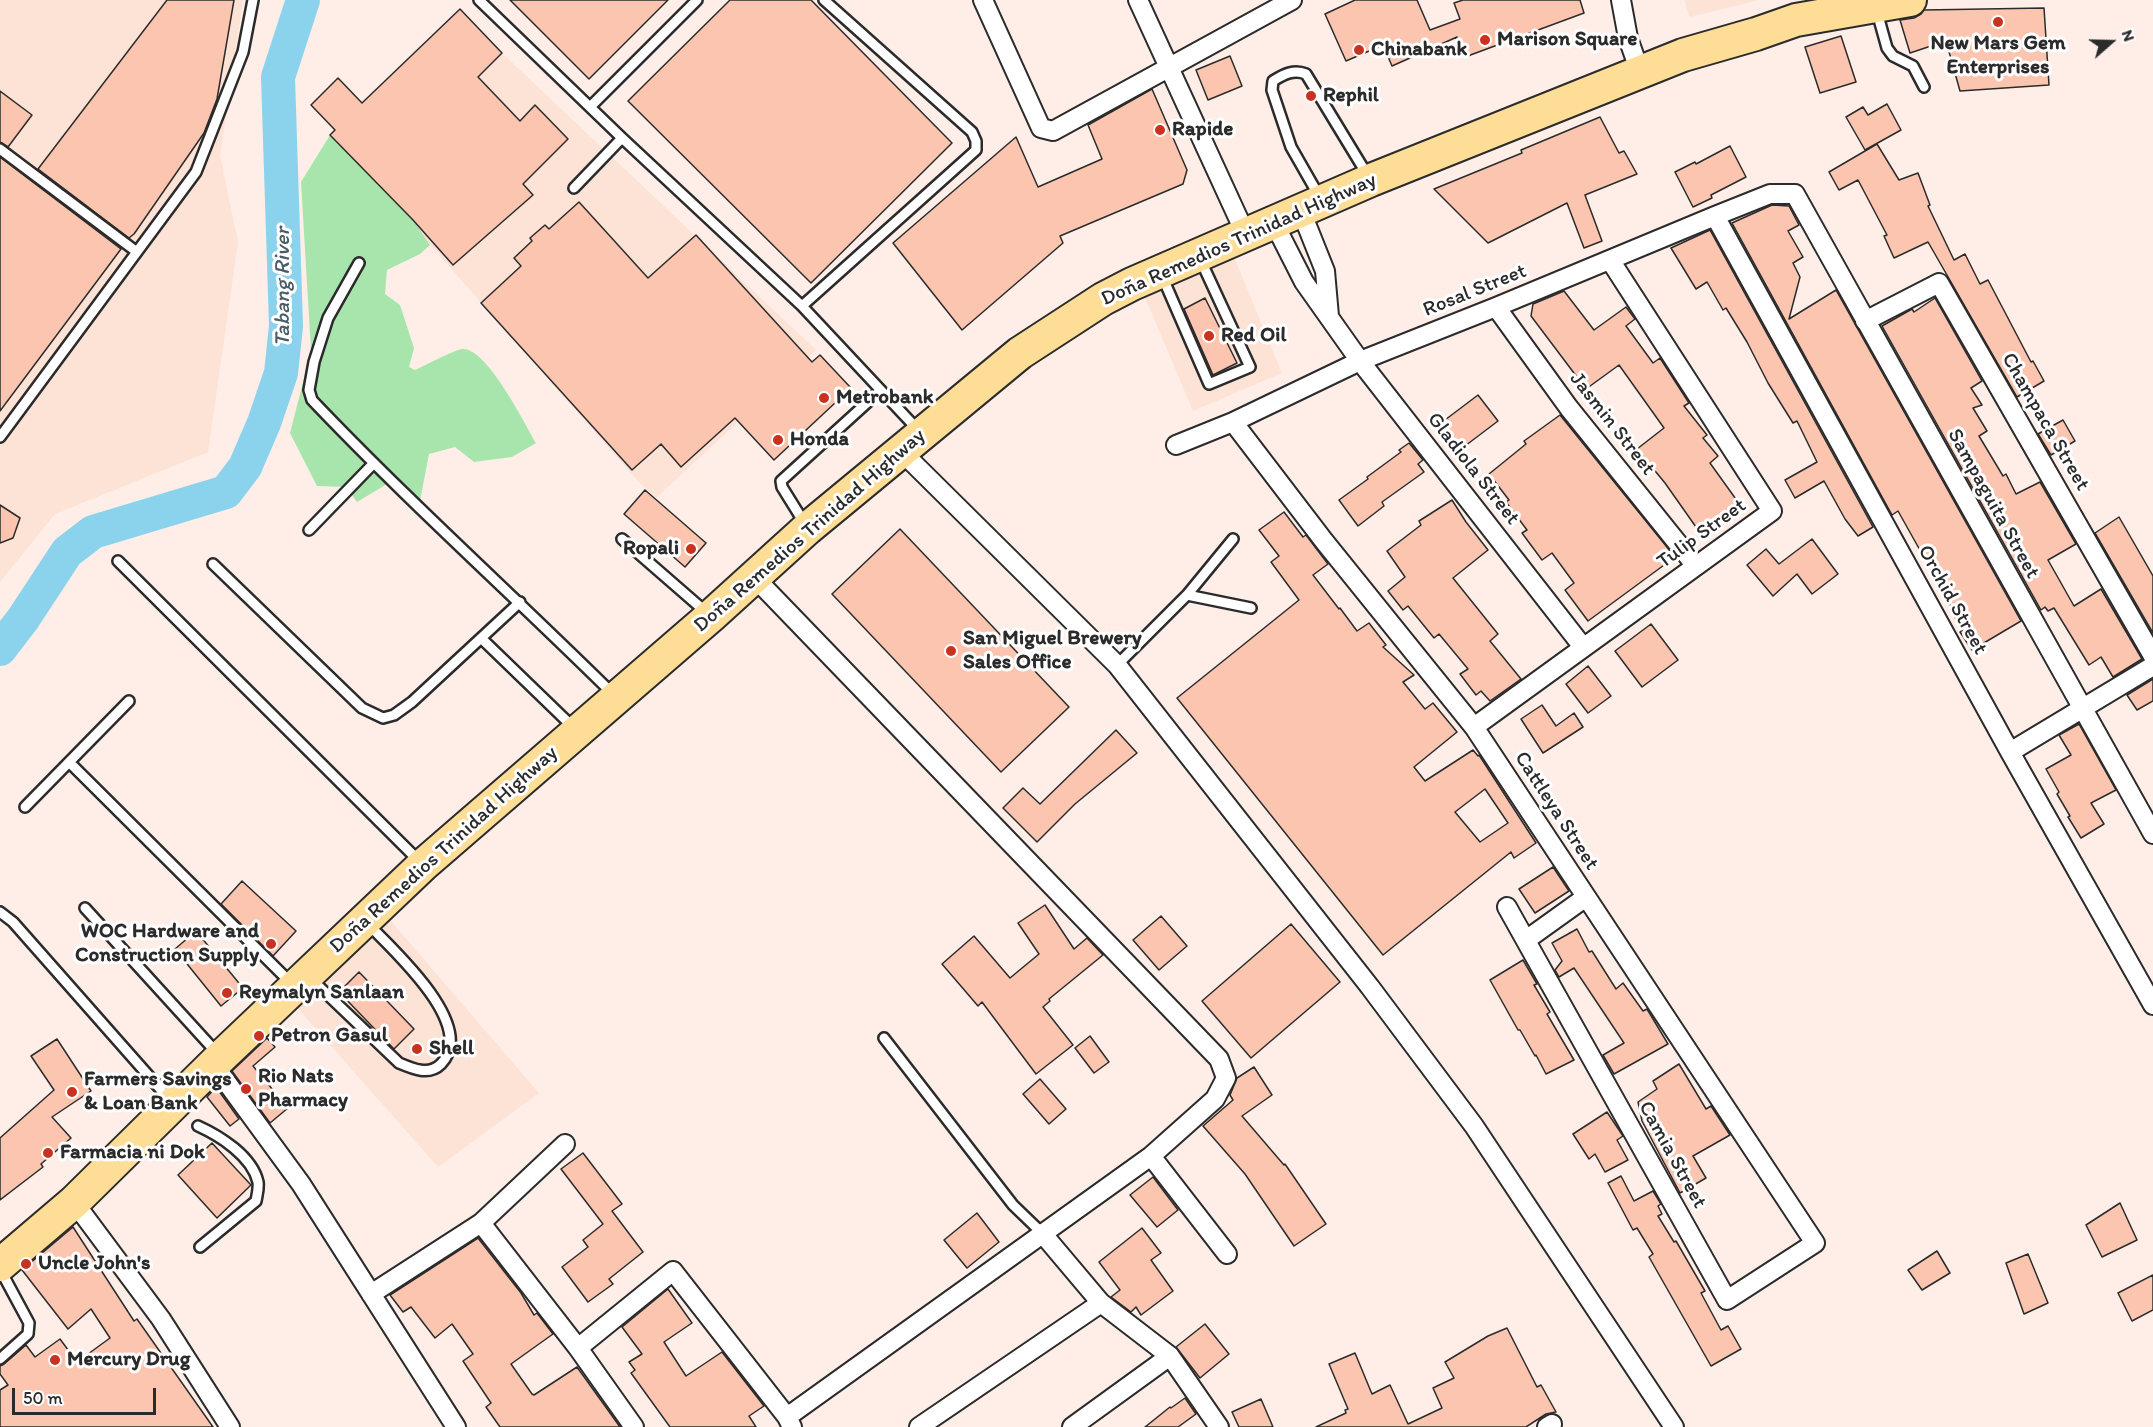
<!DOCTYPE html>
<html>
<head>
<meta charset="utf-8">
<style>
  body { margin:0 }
  #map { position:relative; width:2153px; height:1427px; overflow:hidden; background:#feeee7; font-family:Itim,sans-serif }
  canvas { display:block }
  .north { position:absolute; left:2081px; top:12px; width:60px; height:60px; -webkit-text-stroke:4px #fff; paint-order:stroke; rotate:70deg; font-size:16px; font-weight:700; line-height:24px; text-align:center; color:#2b2b2b }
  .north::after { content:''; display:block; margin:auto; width:21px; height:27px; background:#2b2b2b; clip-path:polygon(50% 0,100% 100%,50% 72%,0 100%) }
  .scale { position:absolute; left:12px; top:1388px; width:144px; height:27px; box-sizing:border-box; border:3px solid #2b2b2b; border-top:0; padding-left:8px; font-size:18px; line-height:21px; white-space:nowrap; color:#2b2b2b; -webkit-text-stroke:4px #fff; paint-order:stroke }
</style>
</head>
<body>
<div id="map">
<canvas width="2153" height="1427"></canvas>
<div class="north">N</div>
<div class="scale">50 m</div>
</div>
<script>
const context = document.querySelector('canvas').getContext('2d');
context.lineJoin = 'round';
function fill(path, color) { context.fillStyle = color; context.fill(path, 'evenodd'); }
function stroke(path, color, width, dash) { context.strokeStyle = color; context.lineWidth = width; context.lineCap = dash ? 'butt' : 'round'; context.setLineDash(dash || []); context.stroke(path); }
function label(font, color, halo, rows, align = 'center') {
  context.font = font + ' Itim,sans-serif'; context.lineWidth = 6; context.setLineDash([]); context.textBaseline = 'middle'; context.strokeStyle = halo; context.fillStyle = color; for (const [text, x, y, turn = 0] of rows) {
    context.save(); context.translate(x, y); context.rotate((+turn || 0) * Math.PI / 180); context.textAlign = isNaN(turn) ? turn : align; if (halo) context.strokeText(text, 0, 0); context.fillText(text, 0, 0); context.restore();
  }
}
fill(new Path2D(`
  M 0,0 L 243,0 L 220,156 L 238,242 L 208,452 L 55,514 L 0,582 Z
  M 1684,0 L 1759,0 L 1690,17 Z
  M 460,9 L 502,53 L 816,350 L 656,498 L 638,481 L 346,149 L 330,135 Z
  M 1234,257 L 1282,373 L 1193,411 L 1144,295 Z
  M 390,920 L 539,1093 L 438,1167 L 294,1004 Z`), '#fde2d6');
fill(new Path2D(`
  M 330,135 L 413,220 L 430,245 L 420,254 L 387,270 L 385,294 L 400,305 L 414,348 L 409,367 L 415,370 C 426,365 452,351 462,349 C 486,346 525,424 536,443 L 512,457 L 474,462 L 455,447 L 429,454 L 419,506 L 392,481 L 357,502 L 346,487 L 317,486 L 290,433 L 311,351 L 301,182 Z`), '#a8e5ac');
stroke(new Path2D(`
  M 0,649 L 23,619 L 67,552 L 93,532 L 226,492 L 245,467 L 264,423 L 281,373 L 286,326 L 278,77 L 303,0`), '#8bd2ed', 34);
const building = new Path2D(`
  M 167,0 L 234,0 L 217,99 L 204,133 L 134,234 L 129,238 L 38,169 Z
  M 510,0 L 668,0 L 589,79 Z
  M 730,0 L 811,0 L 952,143 L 811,283 L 628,101 Z
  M 1355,0 L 1417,0 L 1430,30 L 1460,19 L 1454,3 L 1463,0 L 1580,0 L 1584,13 L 1465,57 L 1457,37 L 1392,66 L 1383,45 L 1346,61 L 1325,14 Z
  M 2044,8 L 2049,85 L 1960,91 L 1946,41 L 1910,53 L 1900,20 L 1914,18 L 1921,14 L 1924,10 Z
  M 460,9 L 502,53 L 478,77 L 520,121 L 535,105 L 568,139 L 523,184 L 533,195 L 453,265 L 413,220 L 330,135 L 335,130 L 311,105 L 338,78 L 362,103 Z
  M 1841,36 L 1856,82 L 1820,93 L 1805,47 Z
  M 1230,56 L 1242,86 L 1208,100 L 1196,70 Z
  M 1152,89 L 1187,170 L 1183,184 L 1060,236 L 1063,243 L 962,330 L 893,243 L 1016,137 L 1038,187 L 1102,159 L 1088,125 Z
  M 0,91 L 32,115 L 8,147 L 0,142 Z
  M 1887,104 L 1901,130 L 1865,150 L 1846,117 L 1863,107 L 1868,115 Z
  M 1600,117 L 1619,153 L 1624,151 L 1637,174 L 1585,195 L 1602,241 L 1584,248 L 1567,203 L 1488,243 L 1434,189 L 1522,153 L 1521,150 Z
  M 1877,144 L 1899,180 L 1918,173 L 1930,205 L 1928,206 L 1954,260 L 1965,254 L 1980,284 L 1988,280 L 2031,362 L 2033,361 L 2044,381 L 2017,397 L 1928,242 L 1894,258 L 1884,236 L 1887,235 L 1858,180 L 1839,190 L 1829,172 Z
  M 1730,146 L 1746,177 L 1711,195 L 1712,198 L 1693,207 L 1675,172 L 1695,162 L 1696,164 Z
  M 0,157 L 121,249 L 0,411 Z
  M 579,202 L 648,278 L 696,235 L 812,362 L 820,355 L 851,388 L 774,460 L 735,418 L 681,467 L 661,444 L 632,470 L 481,303 L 521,266 L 514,258 L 532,241 L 530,238 L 545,225 L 549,229 Z
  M 1772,205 L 1789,206 L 1799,225 L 1788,231 L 1803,257 L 1793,263 L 1800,277 L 1789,319 L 1836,290 L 2021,621 L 1972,650 L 1960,632 L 1963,630 L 1951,611 L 1953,610 L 1930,568 L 1898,511 L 1892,515 L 1732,223 Z
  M 1710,230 L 1873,527 L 1858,536 L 1845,519 L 1824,481 L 1795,498 L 1785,480 L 1817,462 L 1797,421 L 1793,423 L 1768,383 L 1747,342 L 1726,308 L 1723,310 L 1707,282 L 1696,289 L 1671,248 Z
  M 1564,291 L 1594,330 L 1626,307 L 1635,319 L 1626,326 L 1653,363 L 1660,358 L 1689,403 L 1684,406 L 1707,435 L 1703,438 L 1718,456 L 1710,463 L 1738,502 L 1718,517 L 1723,524 L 1703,537 L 1665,483 L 1637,449 L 1664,428 L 1619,365 L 1586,389 L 1531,316 L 1533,304 Z
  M 1205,298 L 1237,363 L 1213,375 L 1184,309 Z
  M 1935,298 L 1982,381 L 1971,388 L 1982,405 L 1973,408 L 1987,431 L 1979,436 L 2003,476 L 2006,474 L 2016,494 L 2040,482 L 2076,544 L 2048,560 L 2074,606 L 2101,589 L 2142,659 L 2113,677 L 2101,657 L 2089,665 L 2054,608 L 2048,611 L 2045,607 L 2041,610 L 1882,326 L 1912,309 L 1914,312 Z
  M 1478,395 L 1498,421 L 1457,452 L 1437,426 Z
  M 1560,415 L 1675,557 L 1588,621 L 1565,590 L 1574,583 L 1552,553 L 1542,560 L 1522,533 L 1527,530 L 1506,502 L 1509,500 L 1489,474 L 1526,444 L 1524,441 Z
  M 2063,420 L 2075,441 L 2051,455 L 2038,434 Z
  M 1409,443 L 1423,460 L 1418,464 L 1424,472 L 1382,502 L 1384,506 L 1358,526 L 1339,500 L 1368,479 L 1367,477 L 1401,452 L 1399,450 Z
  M 645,490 L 706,543 L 685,567 L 624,514 Z
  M 1452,500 L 1466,522 L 1488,550 L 1453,578 L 1498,634 L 1490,641 L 1521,679 L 1490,701 L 1481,691 L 1476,695 L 1460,674 L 1468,669 L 1439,634 L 1434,638 L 1408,606 L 1403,610 L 1388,591 L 1405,577 L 1387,551 L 1421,525 L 1419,521 Z
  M 0,505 L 20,518 L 13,538 L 0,543 Z
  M 1284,512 L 1303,537 L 1306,535 L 1328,564 L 1313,575 L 1339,609 L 1340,608 L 1357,631 L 1369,623 L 1386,645 L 1383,647 L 1414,675 L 1403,682 L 1425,709 L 1433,703 L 1457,732 L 1414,767 L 1425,781 L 1473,750 L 1478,756 L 1479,755 L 1536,843 L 1514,858 L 1511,852 L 1383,955 L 1177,698 L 1299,600 L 1271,562 L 1279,556 L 1259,530 ZM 1485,789 L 1508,823 L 1480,842 L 1455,812 Z
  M 2119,517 L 2153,576 L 2153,633 L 2095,533 Z
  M 900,529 L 1069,707 L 1001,772 L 832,594 Z
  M 1812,539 L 1838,574 L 1812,594 L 1797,574 L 1773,596 L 1747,565 L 1766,549 L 1779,564 Z
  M 1651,624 L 1678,660 L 1642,687 L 1615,651 Z
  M 1588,666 L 1611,696 L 1588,713 L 1566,684 Z
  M 2153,679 L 2153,701 L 2137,710 L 2127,695 Z
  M 1542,705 L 1556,726 L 1574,713 L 1583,727 L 1543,753 L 1521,719 Z
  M 2079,724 L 2116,790 L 2091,803 L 2104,824 L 2081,838 L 2068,817 L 2070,816 L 2057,794 L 2059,792 L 2046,769 L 2071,755 L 2059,735 Z
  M 1116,730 L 1137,753 L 1075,804 L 1037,842 L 1003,808 L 1023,788 L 1040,804 Z
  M 1553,867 L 1569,891 L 1535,913 L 1519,889 Z
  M 242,881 L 296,931 L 273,956 L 221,904 Z
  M 1045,905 L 1074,949 L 1087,938 L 1103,955 L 1049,999 L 1050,1001 L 1043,1007 L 1073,1045 L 1036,1074 L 982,1002 L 978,1006 L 942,964 L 974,936 L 1010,978 L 1039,954 L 1018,923 Z
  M 1161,916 L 1187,946 L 1159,970 L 1133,940 Z
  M 1291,924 L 1340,982 L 1251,1058 L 1202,1001 Z
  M 1577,929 L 1589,952 L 1592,951 L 1616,989 L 1623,983 L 1643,1011 L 1647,1009 L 1668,1044 L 1614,1074 L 1603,1055 L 1624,1043 L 1574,968 L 1559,977 L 1555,970 L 1562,961 L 1552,943 Z
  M 196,931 L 243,988 L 221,1006 L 175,949 Z
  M 1523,960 L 1537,984 L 1534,985 L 1550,1012 L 1547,1014 L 1574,1060 L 1546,1074 L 1536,1055 L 1535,1056 L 1520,1030 L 1518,1030 L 1490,980 Z
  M 359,972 L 414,1029 L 394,1049 L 339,992 Z
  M 1090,1036 L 1109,1062 L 1094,1073 L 1075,1048 Z
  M 267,1038 L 275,1047 L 253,1066 L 288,1108 L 270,1123 L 232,1071 Z
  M 57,1039 L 91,1091 L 52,1117 L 71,1138 L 41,1164 L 43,1167 L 0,1200 L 0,1138 L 54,1090 L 31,1056 Z
  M 1679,1064 L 1706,1109 L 1711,1106 L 1730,1135 L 1693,1156 L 1706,1178 L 1680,1193 L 1642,1121 L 1638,1102 L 1657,1089 L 1653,1081 Z
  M 1254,1067 L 1272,1095 L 1242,1116 L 1284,1165 L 1285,1164 L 1326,1224 L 1294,1246 L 1245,1174 L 1203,1126 L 1233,1100 L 1230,1095 L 1237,1078 Z
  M 1040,1079 L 1066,1109 L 1049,1124 L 1023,1094 Z
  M 216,1087 L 239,1119 L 230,1126 L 207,1097 Z
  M 1607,1112 L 1623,1136 L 1617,1140 L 1628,1160 L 1605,1172 L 1595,1154 L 1589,1159 L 1573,1134 Z
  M 212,1143 L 251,1185 L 217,1218 L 178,1175 Z
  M 583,1153 L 622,1204 L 612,1211 L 643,1252 L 609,1279 L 613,1284 L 588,1302 L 562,1267 L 588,1247 L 583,1240 L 603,1224 L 561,1169 Z
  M 1621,1176 L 1634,1201 L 1653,1191 L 1661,1204 L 1658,1206 L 1662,1214 L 1658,1216 L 1674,1242 L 1676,1241 L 1705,1291 L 1701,1293 L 1721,1330 L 1728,1326 L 1741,1349 L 1711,1366 L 1649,1257 L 1653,1254 L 1637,1228 L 1633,1230 L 1608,1183 Z
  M 1153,1177 L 1178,1210 L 1157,1227 L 1130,1195 Z
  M 2120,1203 L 2137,1240 L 2102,1257 L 2086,1225 Z
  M 977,1213 L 999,1242 L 967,1268 L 944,1240 Z
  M 73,1227 L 134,1321 L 137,1319 L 213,1427 L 0,1427 L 0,1390 L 8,1385 L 0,1374 L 0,1366 L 4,1364 L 26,1345 L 35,1357 L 60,1339 L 77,1362 L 110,1338 L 91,1309 L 68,1329 L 22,1270 Z
  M 1142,1228 L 1161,1253 L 1151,1260 L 1173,1291 L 1141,1315 L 1136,1307 L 1131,1312 L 1111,1297 L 1120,1290 L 1099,1262 Z
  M 478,1238 L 521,1293 L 534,1315 L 537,1313 L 553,1334 L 511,1364 L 532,1394 L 534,1395 L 577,1367 L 620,1427 L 500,1427 L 486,1407 L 491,1403 L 463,1361 L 473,1354 L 452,1324 L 435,1338 L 411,1307 L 403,1312 L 390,1295 Z
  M 1937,1251 L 1950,1273 L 1922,1290 L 1908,1270 Z
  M 2028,1254 L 2048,1303 L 2024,1314 L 2006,1263 Z
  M 2153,1275 L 2153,1310 L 2132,1321 L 2118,1293 Z
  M 668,1289 L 692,1323 L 664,1342 L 686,1376 L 722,1352 L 764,1406 L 749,1416 L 756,1427 L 670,1427 L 631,1373 L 635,1370 L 629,1362 L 642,1354 L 622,1327 Z
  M 1205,1324 L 1229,1354 L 1200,1378 L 1176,1347 Z
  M 1507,1328 L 1537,1387 L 1541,1385 L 1556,1412 L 1546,1414 L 1526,1427 L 1316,1427 L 1346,1413 L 1345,1410 L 1348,1409 L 1329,1364 L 1355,1353 L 1372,1394 L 1390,1385 L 1408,1424 L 1442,1408 L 1433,1388 L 1454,1378 L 1445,1362 L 1488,1336 Z
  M 1185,1398 L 1196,1414 L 1178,1427 L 1145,1427 L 1170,1407 L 1171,1408 Z
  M 1261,1399 L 1273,1427 L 1239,1427 L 1232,1412 Z`);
fill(building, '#fcc5af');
stroke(building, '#2b2b2b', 1.5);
const service = new Path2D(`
  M 479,0 L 622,138 L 802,306 L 919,431
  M 1877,12 L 1887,48 L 1893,56 L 1913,66 L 1924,87
  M 590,107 L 697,0
  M 0,149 L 137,252
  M 574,188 L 622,138
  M 1319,196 L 1291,147 L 1272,90 L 1273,81 C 1284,74 1294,69 1306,74 L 1368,176
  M 359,263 L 328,318 L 314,362 L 309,390 L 312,400 C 409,502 514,596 614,695
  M 1162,276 L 1209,384 L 1250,367 L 1201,261
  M 802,306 L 976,150 L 976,141 L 972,132 L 824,0
  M 0,437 L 196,172 L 243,52 L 253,0
  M 805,524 L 782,487 L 781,481 L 880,391
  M 309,530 L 373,464
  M 622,539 L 707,613
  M 118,561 L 419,861
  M 213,564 L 362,708 L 383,718 L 394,715 L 412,702 L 520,602
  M 1187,595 L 1251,608
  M 482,639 L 573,727
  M 1117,665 L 1187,595 L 1233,539
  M 70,763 L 291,983
  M 25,807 L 129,701
  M 85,908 L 217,1053
  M 0,912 L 13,922 L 170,1100
  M 309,977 L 399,1063 C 413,1069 429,1076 441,1064 C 478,1026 394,951 369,925
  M 884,1038 L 1013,1205 L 1042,1233
  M 198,1126 C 220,1136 252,1156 258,1182 C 259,1188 257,1195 256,1201 L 200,1247
  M 0,1359 L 28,1334 L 29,1323 L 1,1271`);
const minor = new Path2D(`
  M 983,0 L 1041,128 L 1053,131 L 1292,0
  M 1138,0 L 1246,235
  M 1621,0 L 1628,38 L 1640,72
  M 1301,211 L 1325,271 L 1329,316
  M 1715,216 L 2010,752 L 2153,1005
  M 1274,223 L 1304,282 L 1360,361 L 1583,647
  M 1496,307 L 1569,408 L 1696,566
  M 1865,321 L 1939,283 L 2153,656
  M 1233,422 L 1324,541 L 1474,727 L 1815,1243 L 1727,1300 L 1507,907
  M 1176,445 L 1233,422 L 1360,361 L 1496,307 L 1715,216 L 1770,194 L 1795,194 L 2153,834
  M 901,451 L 1117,665 L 1370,987 L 1474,1126 L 1674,1427
  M 754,577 L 1219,1059 L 1226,1078 L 1215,1099 L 1151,1156 L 787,1417
  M 1474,727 L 1772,511 L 1610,260
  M 2010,752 L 2153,666
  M 1526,940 L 1586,897
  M 214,1065 L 301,1184 L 456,1427
  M 1151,1156 L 1227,1254
  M 74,1202 L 161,1319 L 230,1427
  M 481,1223 L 578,1348 L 634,1427
  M 1042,1233 L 1101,1303 L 1170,1356 L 1219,1427
  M 371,1294 L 481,1223 L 565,1144
  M 578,1348 L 673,1271 L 787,1417 L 792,1427
  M 919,1427 L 1101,1303
  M 1072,1427 L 1170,1356
  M 1547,1427 L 1552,1424`);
const trunk = new Path2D(`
  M 0,1265 L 74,1202 L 221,1057 L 423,865 L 711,616 L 808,528 L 1020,353 L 1103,299 L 1132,284 L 1371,180 L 1683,55 L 1756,34 L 1796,20 L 1910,0`);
stroke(service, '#2b2b2b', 14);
stroke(minor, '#2b2b2b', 22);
stroke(trunk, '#2b2b2b', 36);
stroke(service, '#fff', 9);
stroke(minor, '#fff', 18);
stroke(trunk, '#fedd96', 32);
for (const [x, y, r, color] of [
  [1998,22,6,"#c8321e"],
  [1485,40,6,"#c8321e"],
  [1359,50,6,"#c8321e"],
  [1311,96,6,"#c8321e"],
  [1160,130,6,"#c8321e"],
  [1209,336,6,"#c8321e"],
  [824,398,6,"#c8321e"],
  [778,440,6,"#c8321e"],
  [691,549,6,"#c8321e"],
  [951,651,6,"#c8321e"],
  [271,944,6,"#c8321e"],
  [227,993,6,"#c8321e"],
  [259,1036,6,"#c8321e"],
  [417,1049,6,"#c8321e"],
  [246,1089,6,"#c8321e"],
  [72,1092,6,"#c8321e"],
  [48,1153,6,"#c8321e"],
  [26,1264,6,"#c8321e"],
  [55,1360,6,"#c8321e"]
]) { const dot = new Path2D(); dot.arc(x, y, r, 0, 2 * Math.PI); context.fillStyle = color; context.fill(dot); stroke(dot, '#fff', 2); }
label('bold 21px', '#2b2b2b', '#fff', [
  ["Marison Square",1497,40],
  ["New Mars Gem",1998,44,"center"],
  ["Enterprises",1998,68,"center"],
  ["Chinabank",1371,50],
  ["Rephil",1323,96],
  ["Rapide",1172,130],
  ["Red Oil",1221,336],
  ["Metrobank",836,398],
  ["Honda",790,440],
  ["Ropali",679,549,"right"],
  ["San Miguel Brewery",963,639],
  ["Sales Office",963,663],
  ["WOC Hardware and",259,932,"right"],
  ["Construction Supply",259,956,"right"],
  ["Reymalyn Sanlaan",239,993],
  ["Petron Gasul",271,1036],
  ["Shell",429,1049],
  ["Rio Nats",258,1077],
  ["Pharmacy",258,1101],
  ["Farmers Savings",84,1080],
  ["& Loan Bank",84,1104],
  ["Farmacia ni Dok",60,1153],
  ["Uncle John's",38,1264],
  ["Mercury Drug",67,1360]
], 'left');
label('21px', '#2b2b2b', '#fff', [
  ["Doña Remedios Trinidad Highway",1239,240,-24],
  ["Rosal Street",1475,291,-22],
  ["Champaca Street",2045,422,60],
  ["Jasmin Street",1612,424,52],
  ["Gladiola Street",1473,469,52],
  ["Sampaguita Street",1993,504,61],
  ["Doña Remedios Trinidad Highway",810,531,-41],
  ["Tulip Street",1702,534,-36],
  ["Orchid Street",1952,600,61],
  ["Cattleya Street",1556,811,57],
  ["Doña Remedios Trinidad Highway",444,850,-42],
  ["Camia Street",1672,1155,61]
]);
label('italic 22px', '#485d65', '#fff', [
  ["Tabang River",283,287,-90]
]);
</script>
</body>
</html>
